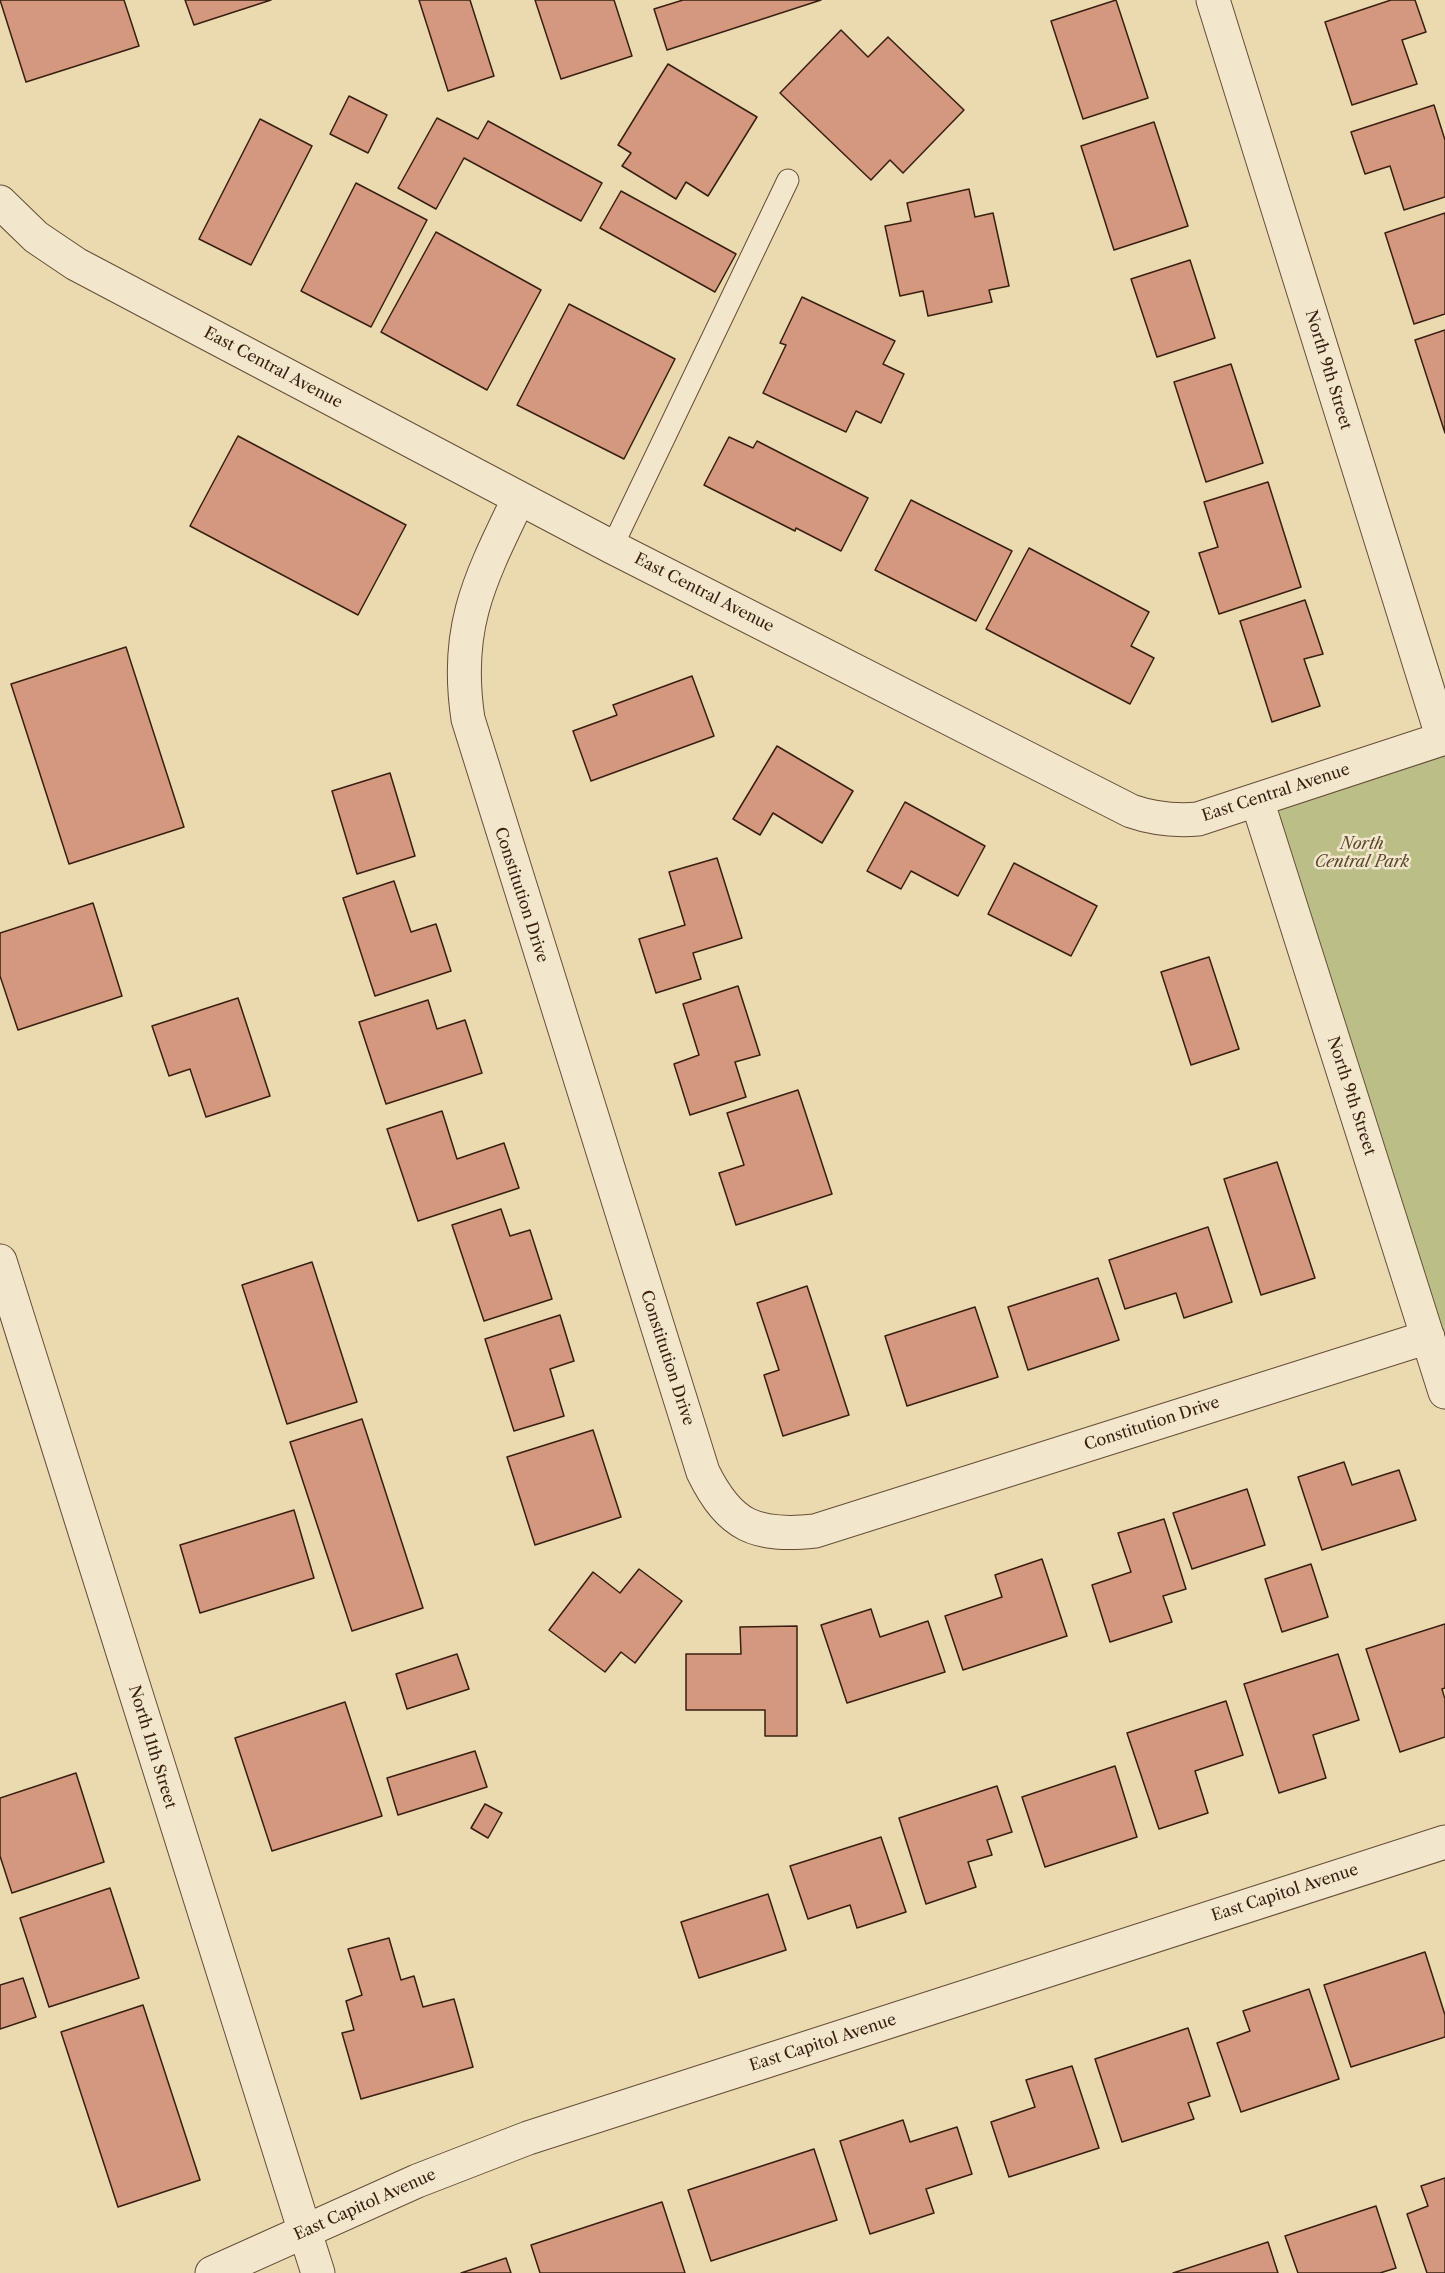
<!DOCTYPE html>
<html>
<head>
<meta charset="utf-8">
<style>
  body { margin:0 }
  canvas { display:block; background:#ebd9b0 }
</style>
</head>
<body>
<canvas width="1445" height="2273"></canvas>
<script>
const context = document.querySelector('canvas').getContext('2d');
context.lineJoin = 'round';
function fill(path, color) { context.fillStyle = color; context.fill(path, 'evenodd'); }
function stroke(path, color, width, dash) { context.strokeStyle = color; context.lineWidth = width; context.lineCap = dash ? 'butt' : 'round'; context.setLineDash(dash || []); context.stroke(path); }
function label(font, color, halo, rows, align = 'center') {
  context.font = font + ' "Libre Caslon Text",serif'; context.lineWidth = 5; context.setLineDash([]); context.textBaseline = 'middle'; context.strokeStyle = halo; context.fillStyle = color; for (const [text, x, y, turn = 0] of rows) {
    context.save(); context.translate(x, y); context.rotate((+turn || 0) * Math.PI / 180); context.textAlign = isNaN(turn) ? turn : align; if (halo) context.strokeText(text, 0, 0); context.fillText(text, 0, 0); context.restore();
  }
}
fill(new Path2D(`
  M 1445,739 L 1445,1399 L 1257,800 Z`), '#bcbe87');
const building = new Path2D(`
  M 0,0 L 124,0 L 139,46 L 26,82 Z
  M 185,0 L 271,0 L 194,25 Z
  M 419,0 L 470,0 L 494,76 L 448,91 Z
  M 535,0 L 614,0 L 632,56 L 561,79 Z
  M 683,0 L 821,0 L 667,50 L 654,9 Z
  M 1116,0 L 1148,98 L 1083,119 L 1051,21 Z
  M 1391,0 L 1415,0 L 1426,32 L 1402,40 L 1417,84 L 1352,105 L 1325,22 Z
  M 841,30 L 868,57 L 888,37 L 964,110 L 903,173 L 890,160 L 871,180 L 780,93 Z
  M 668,64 L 757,117 L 708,196 L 686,182 L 676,199 L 622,166 L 631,153 L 618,145 Z
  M 349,96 L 387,115 L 368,153 L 330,134 Z
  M 1434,105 L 1445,140 L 1445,197 L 1404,210 L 1390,166 L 1365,174 L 1351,132 Z
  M 437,118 L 478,139 L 488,121 L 602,183 L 581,221 L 464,158 L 436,209 L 398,188 Z
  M 260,119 L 312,146 L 251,265 L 199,239 Z
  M 1154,122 L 1188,226 L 1114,250 L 1081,146 Z
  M 356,183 L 427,220 L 371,327 L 301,291 Z
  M 969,189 L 975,217 L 993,213 L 1009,286 L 989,290 L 992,302 L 928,316 L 923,291 L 900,296 L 885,226 L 911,221 L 907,203 Z
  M 621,191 L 736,254 L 715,292 L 600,228 Z
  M 1445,213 L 1445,314 L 1414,324 L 1385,233 Z
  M 436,232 L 541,290 L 487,390 L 381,332 Z
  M 1190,260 L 1215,338 L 1157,357 L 1131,279 Z
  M 802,297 L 895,341 L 883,364 L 904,374 L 881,423 L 856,411 L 846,432 L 763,393 L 786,345 L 780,343 Z
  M 569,304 L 675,359 L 624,459 L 517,405 Z
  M 1445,330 L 1445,433 L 1415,340 Z
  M 1231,364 L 1263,463 L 1206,482 L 1174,382 Z
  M 238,436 L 406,525 L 358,615 L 190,526 Z
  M 729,437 L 753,448 L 757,441 L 868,498 L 841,551 L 796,528 L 795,531 L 704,485 Z
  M 1268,482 L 1301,587 L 1219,614 L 1199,553 L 1218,547 L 1204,502 Z
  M 911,500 L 1012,551 L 976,621 L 875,570 Z
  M 1029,548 L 1149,612 L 1131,646 L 1154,658 L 1130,704 L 986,629 Z
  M 1305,600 L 1323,654 L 1304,659 L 1320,706 L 1272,722 L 1240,621 Z
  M 126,647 L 184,827 L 69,864 L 11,684 Z
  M 692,676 L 714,736 L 591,781 L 573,731 L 617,715 L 613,705 Z
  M 777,746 L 853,791 L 822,843 L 773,813 L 760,835 L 733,819 Z
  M 390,773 L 415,856 L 357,874 L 332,791 Z
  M 905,802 L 985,846 L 958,896 L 911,871 L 901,889 L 867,871 Z
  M 717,858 L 742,938 L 693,953 L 701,979 L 656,993 L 639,939 L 685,925 L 669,872 Z
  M 1014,863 L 1097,906 L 1071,956 L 988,914 Z
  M 394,881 L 411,932 L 436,924 L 451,971 L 375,996 L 343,898 Z
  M 93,903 L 122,996 L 18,1030 L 0,976 L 0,933 Z
  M 1209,957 L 1239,1049 L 1191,1065 L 1161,972 Z
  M 738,986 L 760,1055 L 735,1062 L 746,1097 L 690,1115 L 674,1064 L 699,1055 L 683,1004 Z
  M 238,998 L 270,1096 L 206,1117 L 190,1069 L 169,1076 L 152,1026 Z
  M 428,1000 L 437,1029 L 465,1020 L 482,1073 L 386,1104 L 359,1022 Z
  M 798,1090 L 832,1194 L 736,1225 L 719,1173 L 744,1165 L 727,1113 Z
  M 442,1111 L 457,1159 L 504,1143 L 519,1188 L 418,1221 L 387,1129 Z
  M 1277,1162 L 1315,1278 L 1261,1295 L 1224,1179 Z
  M 501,1209 L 510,1236 L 530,1230 L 552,1299 L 484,1321 L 452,1225 Z
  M 1208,1227 L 1232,1302 L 1184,1318 L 1176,1293 L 1125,1309 L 1109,1260 Z
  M 312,1262 L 357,1402 L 287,1424 L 242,1285 Z
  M 1098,1278 L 1119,1340 L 1028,1370 L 1008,1307 Z
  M 807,1286 L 849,1415 L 783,1436 L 764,1375 L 779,1370 L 757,1303 Z
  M 975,1307 L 998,1377 L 907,1406 L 885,1336 Z
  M 560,1315 L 574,1361 L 550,1369 L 564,1416 L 514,1431 L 485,1339 Z
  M 362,1419 L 423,1608 L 352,1631 L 290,1442 Z
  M 593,1430 L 621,1517 L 535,1545 L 507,1457 Z
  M 1344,1462 L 1352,1485 L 1399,1470 L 1416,1520 L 1322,1550 L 1298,1477 Z
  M 1247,1489 L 1265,1545 L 1192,1569 L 1173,1513 Z
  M 294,1510 L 314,1578 L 200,1613 L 180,1545 Z
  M 1164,1519 L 1186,1589 L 1163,1596 L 1172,1622 L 1110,1642 L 1092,1585 L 1131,1572 L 1118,1533 Z
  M 1042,1559 L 1067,1636 L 963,1670 L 945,1616 L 1002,1597 L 995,1575 Z
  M 1311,1564 L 1328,1617 L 1282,1632 L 1265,1579 Z
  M 639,1569 L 682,1601 L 635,1663 L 621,1652 L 605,1672 L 549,1630 L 593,1572 L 620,1593 Z
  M 871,1609 L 880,1637 L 928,1621 L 945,1672 L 847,1703 L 821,1625 Z
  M 1445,1624 L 1445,1688 L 1442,1689 L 1445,1699 L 1445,1737 L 1400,1752 L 1366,1649 Z
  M 797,1626 L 797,1736 L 765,1736 L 765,1710 L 686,1710 L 686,1654 L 741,1654 L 740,1627 Z
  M 457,1654 L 469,1689 L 407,1709 L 396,1674 Z
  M 1338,1654 L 1359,1720 L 1313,1735 L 1326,1778 L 1279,1793 L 1244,1684 Z
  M 1226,1701 L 1243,1755 L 1195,1771 L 1208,1813 L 1159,1829 L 1127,1733 Z
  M 345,1702 L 382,1816 L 272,1851 L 235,1738 Z
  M 475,1751 L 487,1787 L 398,1815 L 387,1778 Z
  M 1115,1766 L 1137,1837 L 1045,1867 L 1022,1797 Z
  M 76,1773 L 104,1862 L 12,1893 L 0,1856 L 0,1798 Z
  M 997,1786 L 1012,1832 L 987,1840 L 992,1855 L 968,1862 L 976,1887 L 926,1904 L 899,1818 Z
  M 485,1804 L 502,1813 L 488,1838 L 471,1828 Z
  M 881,1837 L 906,1912 L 857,1928 L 850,1905 L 808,1919 L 790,1866 Z
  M 110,1888 L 139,1978 L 49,2007 L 20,1918 Z
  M 768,1894 L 786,1950 L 699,1978 L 681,1922 Z
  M 389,1938 L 401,1980 L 414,1976 L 423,2007 L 454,1999 L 473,2067 L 361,2099 L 342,2033 L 354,2030 L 346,2001 L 362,1995 L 348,1949 Z
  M 1425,1952 L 1445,2015 L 1445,2037 L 1351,2067 L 1324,1985 Z
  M 23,1978 L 36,2017 L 0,2029 L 0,1985 Z
  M 1309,1989 L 1339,2079 L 1241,2112 L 1217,2043 L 1250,2031 L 1243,2011 Z
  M 143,2005 L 200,2180 L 118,2207 L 61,2032 Z
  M 1188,2028 L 1210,2096 L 1188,2103 L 1194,2119 L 1122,2142 L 1095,2059 Z
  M 1072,2066 L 1099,2148 L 1009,2177 L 991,2122 L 1035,2107 L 1026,2080 Z
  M 903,2120 L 910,2142 L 957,2127 L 972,2174 L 926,2189 L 934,2213 L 870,2234 L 840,2141 Z
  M 814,2149 L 837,2220 L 711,2261 L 688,2190 Z
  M 1445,2178 L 1445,2273 L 1427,2273 L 1407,2214 L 1428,2206 L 1421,2186 Z
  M 662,2202 L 685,2273 L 540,2273 L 531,2245 Z
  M 1376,2206 L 1396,2268 L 1380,2273 L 1298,2273 L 1285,2236 Z
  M 1268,2242 L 1278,2273 L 1173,2273 Z
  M 506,2258 L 511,2273 L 461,2273 Z`);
fill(building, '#d4987f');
stroke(building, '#381f10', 1.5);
const service = new Path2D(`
  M 612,547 L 788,180`);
const minor = new Path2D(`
  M 1213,0 L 1443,739
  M 0,202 L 36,237 L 76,264 L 612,547 L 1131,811 C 1154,819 1174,821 1198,819 L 1445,738
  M 519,498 C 480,579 454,627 468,719 L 703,1472 C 730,1527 756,1537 815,1531 L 1428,1337
  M 1257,800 L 1445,1392
  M 0,1261 L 305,2232`);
const tertiary = new Path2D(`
  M 305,2232 L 318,2273
  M 212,2273 L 417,2181 L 528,2138 L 1445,1842`);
stroke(service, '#654e38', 23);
stroke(minor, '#654e38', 35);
stroke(tertiary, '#654e38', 35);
stroke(service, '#f2e6cc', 21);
stroke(minor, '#f2e6cc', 33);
stroke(tertiary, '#f2e6cc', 33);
label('16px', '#381f10', '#f2e6cc', [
  ["East Central Avenue",273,368,28],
  ["North 9th Street",1328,370,73],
  ["East Central Avenue",704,593,27],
  ["East Central Avenue",1276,793,-18],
  ["Constitution Drive",521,895,72],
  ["North 9th Street",1351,1096,72],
  ["Constitution Drive",667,1358,72],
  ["Constitution Drive",1152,1424,-18],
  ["North 11th Street",152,1747,73],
  ["East Capitol Avenue",1285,1893,-18],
  ["East Capitol Avenue",823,2043,-18],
  ["East Capitol Avenue",365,2205,-24]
]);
label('italic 16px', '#59472e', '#f2e6cc', [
  ["North",1362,844],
  ["Central Park",1362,862]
]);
</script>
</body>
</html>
